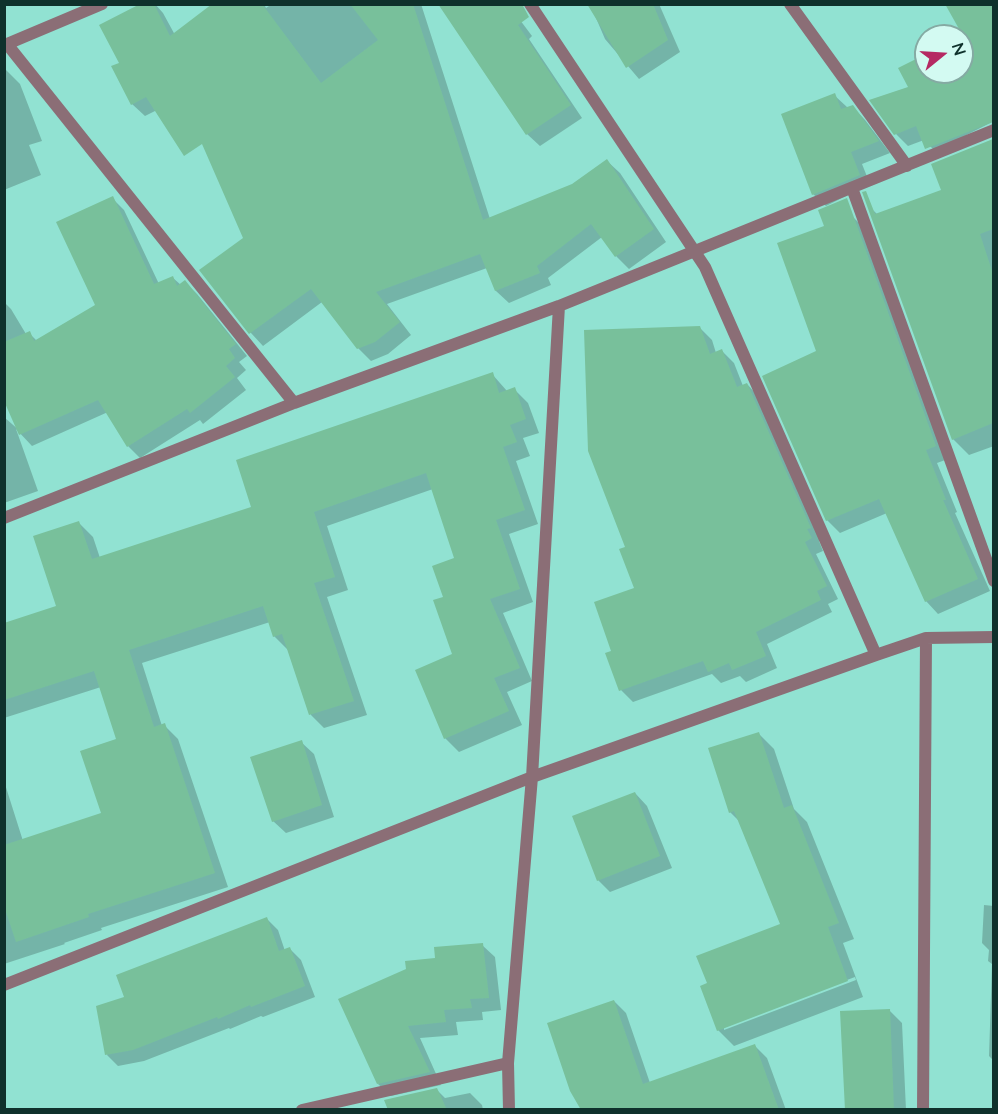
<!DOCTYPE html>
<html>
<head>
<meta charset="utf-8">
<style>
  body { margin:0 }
  #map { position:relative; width:998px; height:1114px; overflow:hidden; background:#91e2d2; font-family:Lato,sans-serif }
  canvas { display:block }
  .frame { position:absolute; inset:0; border:6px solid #0f312c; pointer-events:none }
  .north { position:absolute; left:914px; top:24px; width:60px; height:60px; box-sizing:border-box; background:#d3faf2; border:2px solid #85aaa3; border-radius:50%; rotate:72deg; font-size:16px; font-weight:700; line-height:24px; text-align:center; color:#0f312c }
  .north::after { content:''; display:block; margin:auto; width:21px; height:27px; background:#b52963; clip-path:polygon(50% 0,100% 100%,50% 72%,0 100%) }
</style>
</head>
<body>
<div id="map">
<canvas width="998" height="1114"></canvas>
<div class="frame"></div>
<div class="north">N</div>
</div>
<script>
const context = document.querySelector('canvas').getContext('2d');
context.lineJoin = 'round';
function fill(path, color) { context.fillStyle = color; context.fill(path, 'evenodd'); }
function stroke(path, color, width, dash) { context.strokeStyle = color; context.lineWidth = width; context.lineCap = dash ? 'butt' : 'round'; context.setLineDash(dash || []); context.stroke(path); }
fill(new Path2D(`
  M 143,4 L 155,4 L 163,13 L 175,35 L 215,4 L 264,4 L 266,8 L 272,4 L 421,4 L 490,219 L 573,186 L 607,161 L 620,173 L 666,242 L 629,269 L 616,256 L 602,237 L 548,278 L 551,285 L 509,303 L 496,291 L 487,268 L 387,304 L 411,335 L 388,354 L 371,361 L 358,348 L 322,302 L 263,346 L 251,333 L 201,271 L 245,238 L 188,110 L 157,110 L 145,116 L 132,104 L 121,63 Z
  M 508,4 L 532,36 L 529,39 L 582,118 L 540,146 L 527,134 Z
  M 590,4 L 659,4 L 680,52 L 639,79 L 605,39 Z
  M 947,4 L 994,4 L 994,121 L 935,151 L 924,140 L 908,146 L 896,134 L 910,88 L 926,56 L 926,72 L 962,72 L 962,39 L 965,37 Z
  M 4,68 L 20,84 L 42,141 L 29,145 L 41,175 L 4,190 Z
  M 834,95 L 847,107 L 853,107 L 865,120 L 890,153 L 862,164 L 870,184 L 826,206 L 813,194 Z
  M 994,166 L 994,446 L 969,455 L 953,439 L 873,210 L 878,215 L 943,191 L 940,185 Z
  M 112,198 L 124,210 L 159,284 L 173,278 L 181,285 L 185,282 L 197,294 L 247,356 L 239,362 L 246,370 L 237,378 L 246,390 L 203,424 L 200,420 L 140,458 L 128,446 L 108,412 L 32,446 L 16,429 L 38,491 L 4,503 L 4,417 L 20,431 L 4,397 L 4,302 L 11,309 L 26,334 L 29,333 L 37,341 L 97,306 Z
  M 853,217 L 865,229 L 948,459 L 937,463 L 957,512 L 955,513 L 990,591 L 938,614 L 926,601 L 887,513 L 840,533 L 827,520 L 818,352 Z
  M 699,327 L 712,340 L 716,353 L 722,351 L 734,363 L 743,386 L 747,384 L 759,397 L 822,540 L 819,541 L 823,551 L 816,554 L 838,599 L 828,604 L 832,612 L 767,644 L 777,668 L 746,682 L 740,676 L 721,683 L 712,674 L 633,702 L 621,690 L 613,652 L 636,588 L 627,548 Z
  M 492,374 L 507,391 L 514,389 L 528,403 L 539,433 L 523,438 L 530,456 L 516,461 L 538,524 L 509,534 L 533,602 L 503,613 L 532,681 L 507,692 L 522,725 L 459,752 L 445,738 L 453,655 L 444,598 L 456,559 L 433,489 L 327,526 L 348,590 L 327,597 L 367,715 L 324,728 L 311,715 L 289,651 L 274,636 L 270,622 L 142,663 L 162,726 L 164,725 L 178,739 L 228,887 L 101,928 L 102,930 L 64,943 L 65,944 L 4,964 L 4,781 L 23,841 L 103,814 L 118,740 L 101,687 L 4,718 L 4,625 L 58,607 L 79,523 L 93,537 L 100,558 L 253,508 Z
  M 758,733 L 774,749 L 794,809 L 807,822 L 854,939 L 843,943 L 863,997 L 734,1046 L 718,1030 L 709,984 L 782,925 L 741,823 L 730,812 ZM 855,977 L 856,980 L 724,1030 L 724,1026 Z
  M 301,742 L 314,754 L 334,817 L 286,833 L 273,821 Z
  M 635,793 L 647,806 L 672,868 L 610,892 L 598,880 Z
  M 984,905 L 994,906 L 994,1061 L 989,1056 L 992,964 L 988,961 L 989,950 L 982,943 Z
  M 267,919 L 278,930 L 285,951 L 290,949 L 301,960 L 315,997 L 263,1017 L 261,1016 L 230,1029 L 229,1028 L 144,1061 L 118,1066 L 107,1055 L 126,998 Z
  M 482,945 L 495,957 L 501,1010 L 482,1012 L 483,1020 L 456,1022 L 458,1035 L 420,1038 L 441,1085 L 391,1096 L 378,1084 L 437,960 Z
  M 614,1001 L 626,1013 L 650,1083 L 755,1046 L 767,1058 L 786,1110 L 611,1110 Z
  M 889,1010 L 902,1023 L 906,1110 L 847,1110 Z
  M 436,1089 L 445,1098 L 470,1093 L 482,1105 L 483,1110 L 390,1110 Z`), '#0003');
fill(new Path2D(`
  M 140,4 L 154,4 L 170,36 L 212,4 L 262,4 L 321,83 L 378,40 L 350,4 L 413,4 L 483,220 L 572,184 L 607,159 L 654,229 L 615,257 L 591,224 L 537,266 L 540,273 L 495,291 L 480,254 L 376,292 L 400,322 L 375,342 L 357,349 L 311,289 L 249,334 L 199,270 L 243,238 L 202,144 L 184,156 L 146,97 L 131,105 L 111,66 L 119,63 L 99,25 Z
  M 438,4 L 522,4 L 529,17 L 518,25 L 571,105 L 526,135 Z
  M 587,4 L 653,4 L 668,40 L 626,68 Z
  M 945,4 L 993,4 L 993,122 L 925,149 L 916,126 L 894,135 L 869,100 L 908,87 L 898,68 L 926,54 L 926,72 L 962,72 L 963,36 Z
  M 835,93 L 841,109 L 853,105 L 879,141 L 851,152 L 860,175 L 812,195 L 781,114 Z
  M 993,139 L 993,229 L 980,234 L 993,274 L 993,423 L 952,440 L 862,192 L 866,191 L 875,214 L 941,190 L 931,164 Z
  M 113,196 L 154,284 L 173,276 L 177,286 L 185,280 L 236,344 L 229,349 L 235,358 L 226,366 L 235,377 L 190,413 L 187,409 L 127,447 L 98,400 L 19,435 L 4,401 L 4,342 L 30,331 L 34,341 L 95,305 L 56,222 Z
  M 847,198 L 936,446 L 926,450 L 946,500 L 943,500 L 978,579 L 925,602 L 879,499 L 826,521 L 762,376 L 816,351 L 777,243 L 824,226 L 818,210 Z
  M 700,326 L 710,354 L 722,349 L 737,387 L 747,383 L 811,528 L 807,529 L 812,538 L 805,542 L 827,586 L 817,591 L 821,600 L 756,632 L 766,656 L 732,670 L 729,663 L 708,672 L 703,661 L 619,691 L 605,653 L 611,651 L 594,602 L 634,588 L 619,549 L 625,547 L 588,451 L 584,330 Z
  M 493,372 L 499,393 L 515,387 L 526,419 L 510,425 L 517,442 L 503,447 L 525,510 L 496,520 L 520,589 L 490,599 L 520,668 L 494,678 L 509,711 L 444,739 L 415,670 L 452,654 L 433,600 L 443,597 L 432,566 L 454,558 L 426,473 L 314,512 L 335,577 L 314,583 L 354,701 L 309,715 L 282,634 L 273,637 L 263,606 L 129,650 L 154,727 L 165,723 L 215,873 L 88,914 L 89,917 L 16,942 L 4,906 L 4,845 L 101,813 L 80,751 L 116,739 L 94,671 L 4,700 L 4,623 L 56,606 L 33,536 L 79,521 L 92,559 L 251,507 L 236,460 Z
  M 759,732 L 784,808 L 792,805 L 839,923 L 828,927 L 848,981 L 717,1031 L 700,986 L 707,983 L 696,956 L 780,924 L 734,811 L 729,813 L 708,748 Z
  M 302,740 L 322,805 L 272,822 L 250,757 Z
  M 635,792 L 660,856 L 597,881 L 572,816 Z
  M 267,917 L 279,951 L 290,947 L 305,986 L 251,1007 L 250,1005 L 218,1019 L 217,1017 L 133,1050 L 105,1055 L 96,1006 L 124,997 L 116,975 Z
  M 483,943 L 489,998 L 470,999 L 472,1008 L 444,1010 L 446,1022 L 408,1026 L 430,1072 L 377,1084 L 338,999 L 406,969 L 405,961 L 435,958 L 434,947 Z
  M 614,1000 L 643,1084 L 755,1044 L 779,1110 L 581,1110 L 570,1091 L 547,1023 Z
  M 890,1009 L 894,1110 L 845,1110 L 840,1011 Z
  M 437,1088 L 447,1110 L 388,1110 L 384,1100 Z`), '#78c09b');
stroke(new Path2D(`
  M 102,4 L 7,44 L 294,403
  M 530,4 L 705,267 L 876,655
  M 790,4 L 907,166
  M 852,188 L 994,581
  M 4,518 L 294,403 L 559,306 L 994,130
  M 4,985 L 532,777 L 876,655 L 926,638 L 994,637
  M 302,1110 L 508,1063
  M 509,1110 L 508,1063 L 532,777 L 559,306
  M 923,1110 L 926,638`), '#8b6e76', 12);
</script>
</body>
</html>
